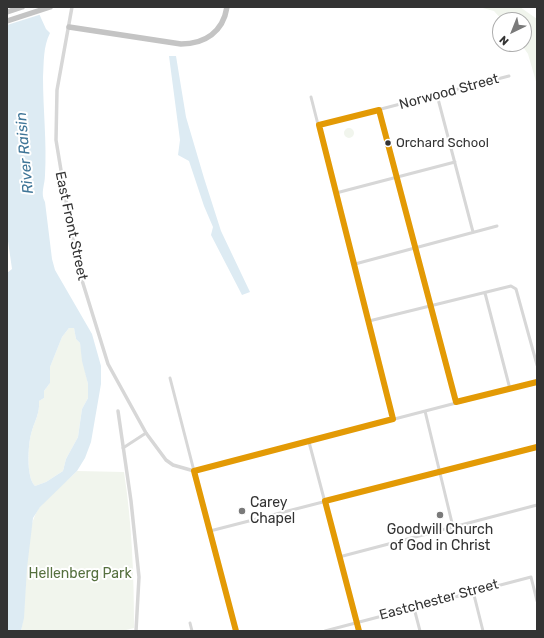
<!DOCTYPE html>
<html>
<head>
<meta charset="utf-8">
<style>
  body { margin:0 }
  #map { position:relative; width:544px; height:638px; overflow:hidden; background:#fff; font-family:Rubik,sans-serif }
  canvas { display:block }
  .frame { position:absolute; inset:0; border:8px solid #333; pointer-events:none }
  .north { position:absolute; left:492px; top:12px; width:40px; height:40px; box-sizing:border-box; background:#fff; border:1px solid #adadad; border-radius:50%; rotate:223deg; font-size:11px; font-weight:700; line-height:16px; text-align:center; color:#333 }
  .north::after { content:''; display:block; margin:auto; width:14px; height:18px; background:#7a7a7a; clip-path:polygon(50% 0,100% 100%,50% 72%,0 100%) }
</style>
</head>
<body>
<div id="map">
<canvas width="544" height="638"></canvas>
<div class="frame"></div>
<div class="north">N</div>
</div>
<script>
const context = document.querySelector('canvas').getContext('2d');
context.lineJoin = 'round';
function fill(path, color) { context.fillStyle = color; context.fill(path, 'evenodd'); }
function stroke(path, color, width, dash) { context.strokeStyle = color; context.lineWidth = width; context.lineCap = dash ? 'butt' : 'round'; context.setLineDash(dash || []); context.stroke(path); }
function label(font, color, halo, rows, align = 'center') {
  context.font = font + ' Rubik,sans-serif'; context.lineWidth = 4; context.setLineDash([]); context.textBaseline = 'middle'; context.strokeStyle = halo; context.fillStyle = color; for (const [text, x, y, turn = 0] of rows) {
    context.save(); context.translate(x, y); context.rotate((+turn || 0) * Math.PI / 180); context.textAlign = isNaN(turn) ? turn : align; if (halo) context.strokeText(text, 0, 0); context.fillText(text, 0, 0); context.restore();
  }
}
fill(new Path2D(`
  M 479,7 L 520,7 L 537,19 L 537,85 L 528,54 L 521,44 L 524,44 L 524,20 L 502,20 L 494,11 Z
  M344 133a5 5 0 1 1 10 0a5 5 0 1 1-10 0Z
  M 69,328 L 74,328 L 76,339 L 80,343 L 83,361 L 88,384 L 88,398 L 82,409 L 78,437 L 66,459 L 63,471 L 46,482 L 35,486 C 26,477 28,446 31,434 C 34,422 40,414 39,401 L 44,398 L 44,391 L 50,383 L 50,367 L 62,337 Z
  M 77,471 L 124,472 C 132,524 134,575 134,628 L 122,631 L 21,631 C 29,599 21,534 39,508 C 49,494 65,483 77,471 Z`), '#f1f5ed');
fill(new Path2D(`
  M 7,7 L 36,7 L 46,29 L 50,33 C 43,47 44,62 43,77 C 43,110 47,143 45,175 C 45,185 40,193 45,202 L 52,259 L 55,270 L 92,334 L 101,366 L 101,384 L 91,442 L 85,458 L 77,471 L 40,507 L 33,518 L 27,568 L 24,618 L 21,631 L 7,631 L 7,273 L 12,269 L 7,234 ZM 69,328 L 74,328 L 76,339 L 80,343 L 82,361 L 88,384 L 88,398 L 82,409 L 78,437 L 66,459 L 63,471 L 46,482 L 35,486 C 26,477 28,446 31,434 C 34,422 40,414 39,401 L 44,398 L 44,391 L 50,383 L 50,367 L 62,337 Z
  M 169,56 L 176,56 L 186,117 L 204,178 L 221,231 L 250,292 L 242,295 L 211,235 L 213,227 L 204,206 L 189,161 L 178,155 L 180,140 Z`), '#ddebf3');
fill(new Path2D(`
  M 7,7 L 39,7 L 42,14 L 7,25 Z`), '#fff');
stroke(new Path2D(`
  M 437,95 L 473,232
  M 311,97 L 393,419
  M 379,110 L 456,402
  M 319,125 L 509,76
  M 336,193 L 455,162
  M 355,264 L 497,226
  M 485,293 L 510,389
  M 369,321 L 511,286 L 516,289 L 537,365
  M 170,378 L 194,471 L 537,382
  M 425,411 L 453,527
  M 309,442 L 359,631
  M 123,448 L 146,433
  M 210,531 L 537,447
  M 339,557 L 537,505
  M 473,591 L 483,631
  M 414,608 L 420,631
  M 190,623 L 192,631
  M 325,631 L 531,577 L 537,601`), '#d7d7d7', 3);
stroke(new Path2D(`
  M 72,7 L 57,90 L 56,140 L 70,225 L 81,277 L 108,364 L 146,433 L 166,460 L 173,465 L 194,471 L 236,631
  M 118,411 L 131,501 L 139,577 L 136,631`), '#d7d7d7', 3.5);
stroke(new Path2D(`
  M 7,12 L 22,7
  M 7,21 L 50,7
  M 69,27 L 181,44 C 205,44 223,32 227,7`), '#c4c4c4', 5.5);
stroke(new Path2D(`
  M 236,631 L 194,471 L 393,419 L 319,125 L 379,110 L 456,402 L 537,382
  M 359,631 L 325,501 L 537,447`), '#e39a05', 6);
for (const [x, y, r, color] of [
  [388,143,3.5,"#333"],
  [242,511,4,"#7a7a7a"],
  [440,515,4,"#7a7a7a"]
]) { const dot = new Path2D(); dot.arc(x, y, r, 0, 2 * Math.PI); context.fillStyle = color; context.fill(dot); stroke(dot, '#fff', 1.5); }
label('13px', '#333', '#fff', [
  ["Orchard School",396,143]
], 'left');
label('14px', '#333', '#fff', [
  ["Norwood Street",449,92,-15],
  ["East Front Street",71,226,78],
  ["Eastchester Street",439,600,-15]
]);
label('14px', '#333', '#fff', [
  ["Carey",250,503],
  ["Chapel",250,519],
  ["Goodwill Church",440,530,"center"],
  ["of God in Christ",440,546,"center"]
], 'left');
label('14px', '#56703f', '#fff', [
  ["Hellenberg Park",80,574]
]);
label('italic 15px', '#3f7597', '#fff', [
  ["River Raisin",25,153,-95]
]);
</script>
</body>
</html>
